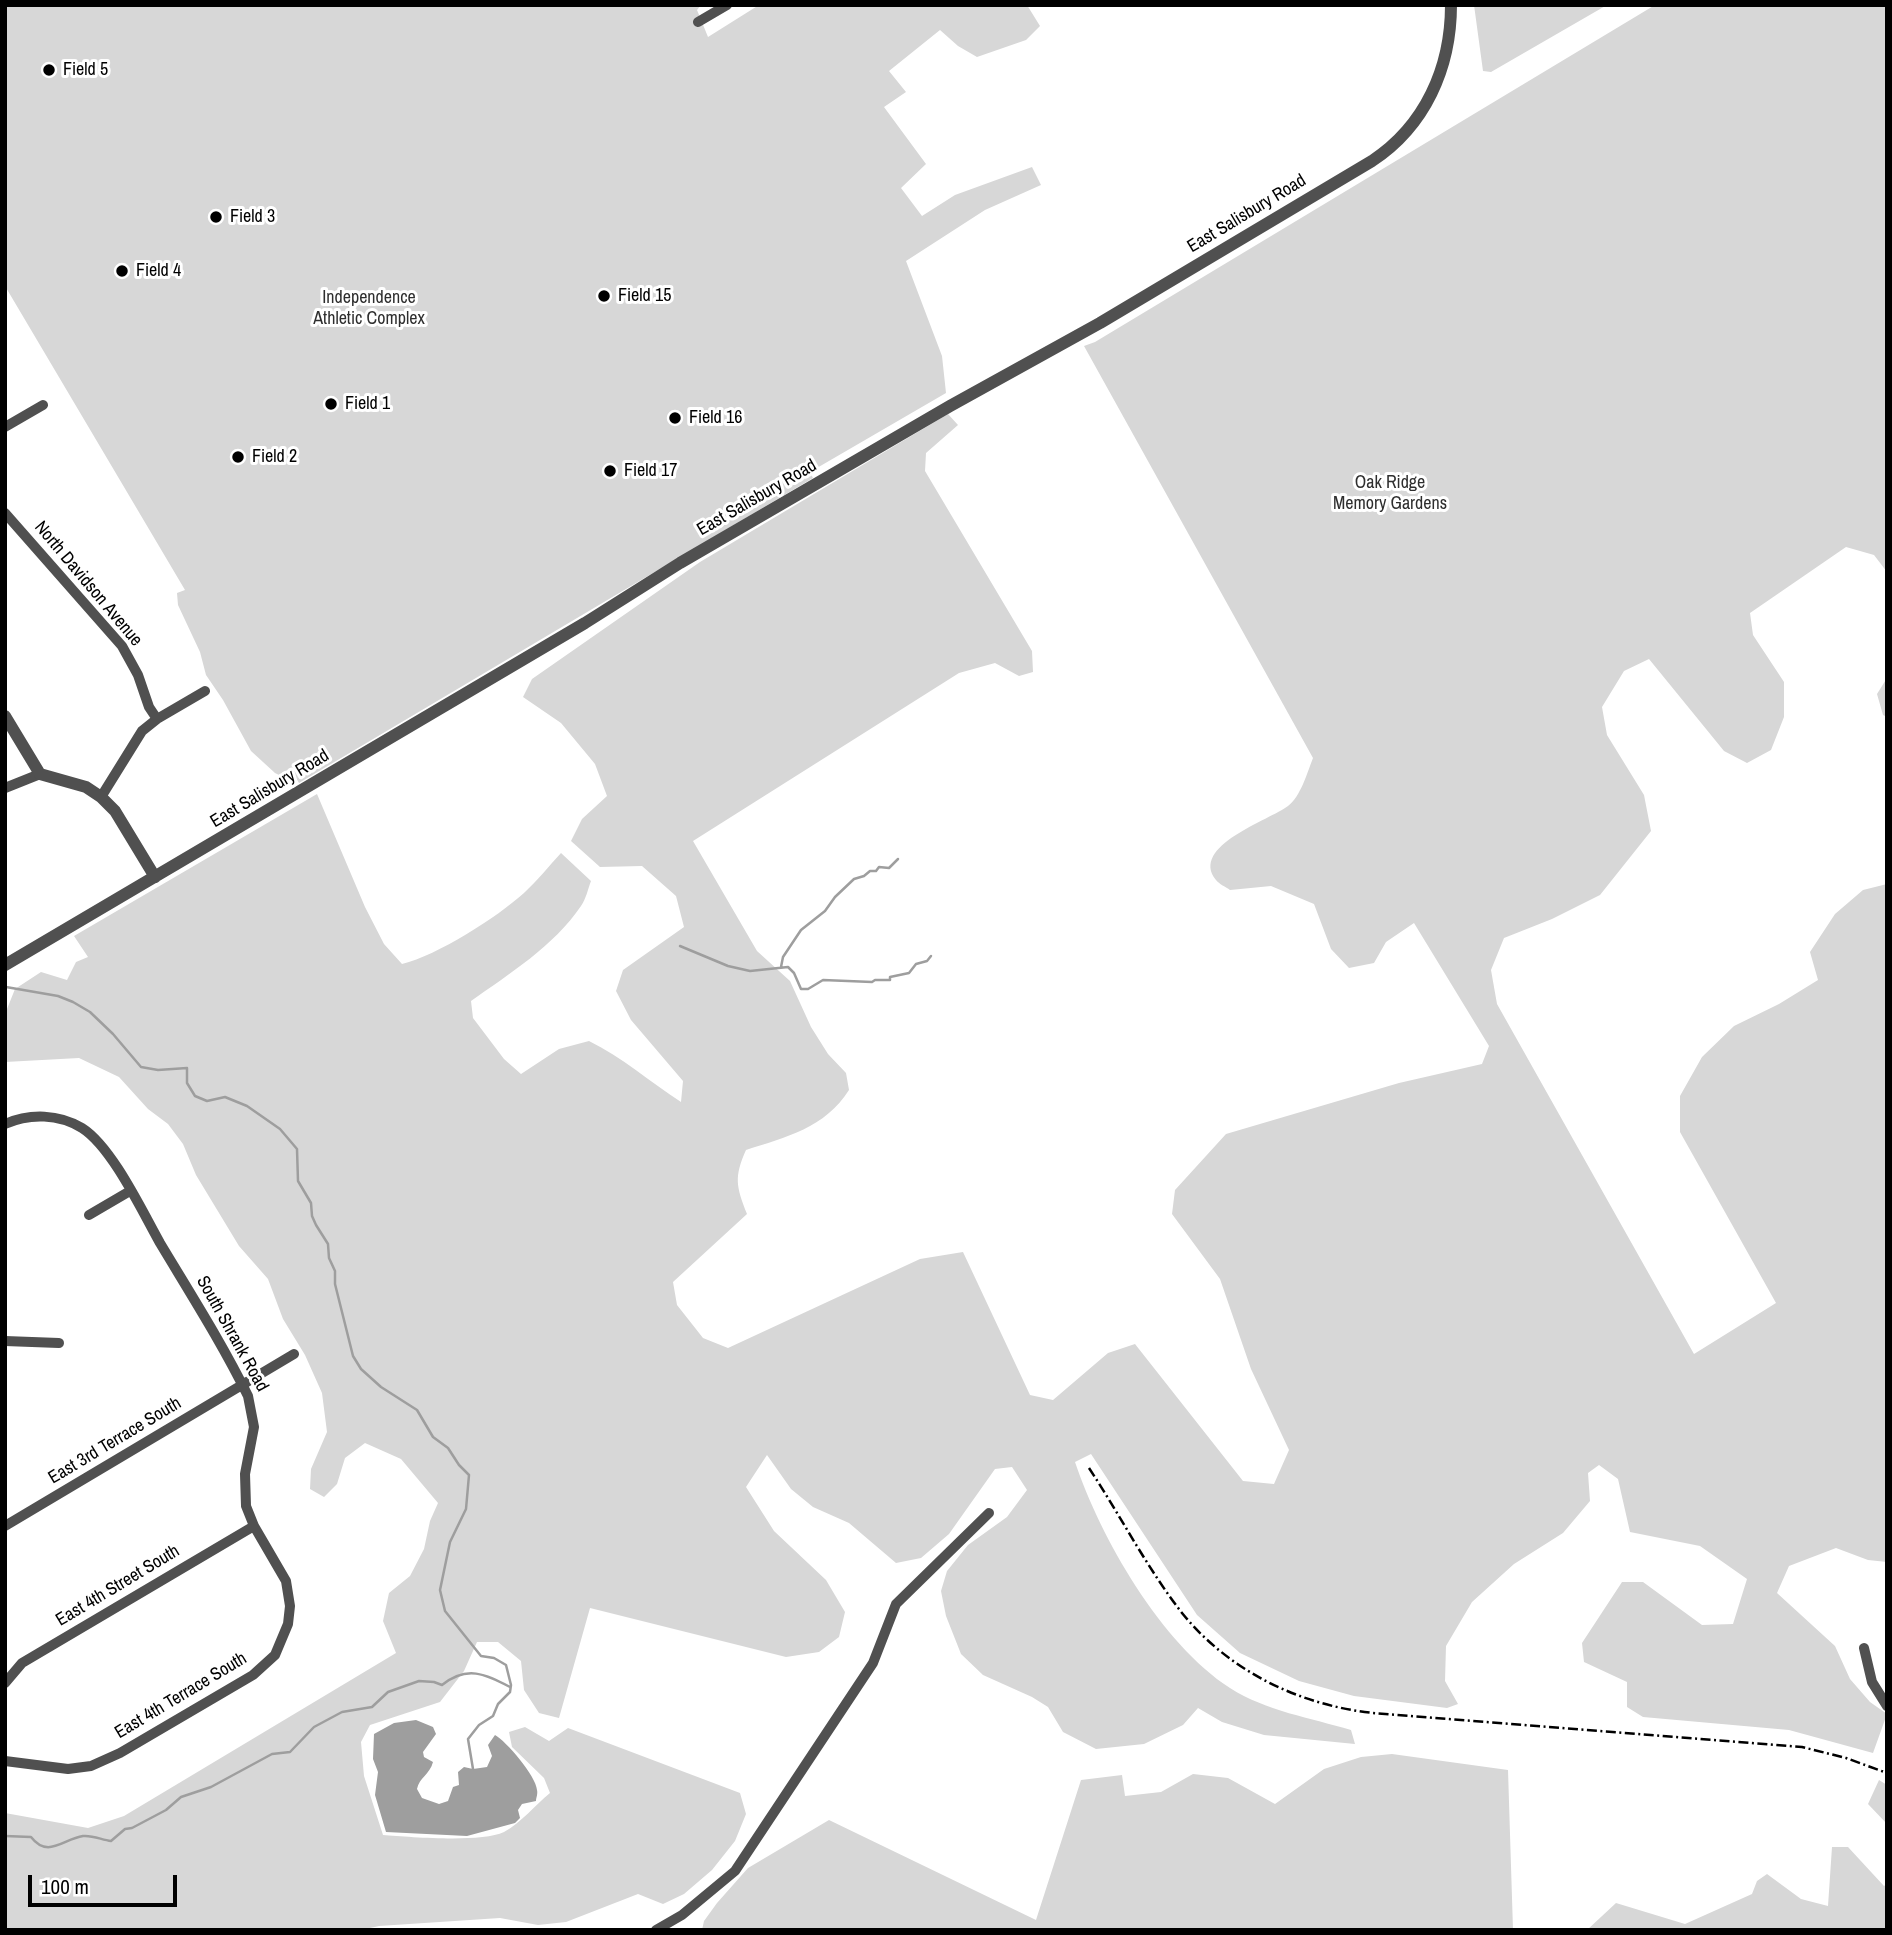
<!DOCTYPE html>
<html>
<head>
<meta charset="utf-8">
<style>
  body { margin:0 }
  #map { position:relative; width:1892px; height:1935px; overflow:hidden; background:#fff; font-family:"Archivo Narrow",sans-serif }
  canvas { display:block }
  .frame { position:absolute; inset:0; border:7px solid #000; pointer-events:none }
  .scale { position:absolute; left:28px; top:1875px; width:149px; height:32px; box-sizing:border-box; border:4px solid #000; border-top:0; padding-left:9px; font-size:21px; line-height:24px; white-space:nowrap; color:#000; -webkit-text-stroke:5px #fff; paint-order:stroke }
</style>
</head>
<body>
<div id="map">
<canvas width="1892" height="1935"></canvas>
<div class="frame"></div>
<div class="scale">100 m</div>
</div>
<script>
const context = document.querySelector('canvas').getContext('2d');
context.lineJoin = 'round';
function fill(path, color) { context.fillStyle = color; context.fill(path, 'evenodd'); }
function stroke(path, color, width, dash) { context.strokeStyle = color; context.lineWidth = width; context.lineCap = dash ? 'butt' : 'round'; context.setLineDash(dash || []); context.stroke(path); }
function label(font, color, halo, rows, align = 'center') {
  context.font = font + ' "Archivo Narrow",sans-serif'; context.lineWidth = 6; context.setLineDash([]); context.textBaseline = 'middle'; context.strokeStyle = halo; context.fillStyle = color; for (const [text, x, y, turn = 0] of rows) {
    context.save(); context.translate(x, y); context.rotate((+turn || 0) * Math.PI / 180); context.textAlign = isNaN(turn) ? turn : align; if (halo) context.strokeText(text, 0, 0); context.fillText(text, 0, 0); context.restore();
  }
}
fill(new Path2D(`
  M 5,5 L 701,5 L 697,10 L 708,37 L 759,5 L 1027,5 L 1040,26 L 1026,40 L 977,57 L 958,46 L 940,30 L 889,71 L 906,92 L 884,107 L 926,164 L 901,188 L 922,216 L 955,195 L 1032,167 L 1041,185 L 985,210 L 906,261 L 942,356 L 946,393 L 810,472 L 813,478 L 299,783 L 293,773 L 283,777 L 275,773 L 251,751 L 223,700 L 206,675 L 200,652 L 178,605 L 177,593 L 185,590 L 5,286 Z
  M 1474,5 L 1607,5 L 1491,72 L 1483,71 Z
  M 1655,5 L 1887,5 L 1887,572 L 1874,555 L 1846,547 L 1750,613 L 1753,635 L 1784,682 L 1784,717 L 1771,750 L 1747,763 L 1724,751 L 1649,659 L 1624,671 L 1602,707 L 1607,735 L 1644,795 L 1651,831 L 1600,895 L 1552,919 L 1504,938 L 1491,970 L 1497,1004 L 1694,1354 L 1776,1303 L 1680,1132 L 1680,1096 L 1702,1057 L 1734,1026 L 1779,1004 L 1818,980 L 1810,952 L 1835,914 L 1863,890 L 1887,884 L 1887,1562 L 1868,1560 L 1836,1548 L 1789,1566 L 1777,1593 L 1835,1646 L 1850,1679 L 1870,1702 L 1887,1714 L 1873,1753 L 1789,1730 L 1643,1717 L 1627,1707 L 1627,1682 L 1584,1662 L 1582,1643 L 1622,1582 L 1643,1582 L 1702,1625 L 1733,1624 L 1747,1579 L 1700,1546 L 1630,1532 L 1618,1479 L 1599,1465 L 1588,1473 L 1590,1501 L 1563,1533 L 1514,1564 L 1472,1602 L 1446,1646 L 1445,1681 L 1458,1704 L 1447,1708 L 1354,1696 L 1299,1681 L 1240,1653 L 1197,1615 L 1091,1454 L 1075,1462 C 1101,1539 1161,1643 1230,1688 C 1266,1711 1311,1718 1351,1730 L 1355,1744 L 1264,1735 L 1222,1722 L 1198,1708 L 1183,1725 L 1144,1744 L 1096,1749 L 1063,1732 L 1048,1707 L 1032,1697 L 983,1675 L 961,1654 L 946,1616 L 941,1591 L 947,1571 L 968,1545 L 1007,1517 L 1027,1490 L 1012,1467 L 995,1469 L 949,1534 L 921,1558 L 896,1563 L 849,1523 L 813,1507 L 791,1489 L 767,1455 L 746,1487 L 774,1531 L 826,1580 L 845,1612 L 839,1637 L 819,1652 L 786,1657 L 590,1608 L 559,1718 L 539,1713 L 524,1690 L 521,1661 L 498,1642 L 477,1642 L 464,1671 L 440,1702 L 370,1725 L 361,1742 L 364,1776 L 383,1835 C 410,1837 481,1843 504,1832 C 521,1823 535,1805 550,1793 L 544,1778 L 512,1747 L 509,1732 L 525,1727 L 549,1741 L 568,1728 L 740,1793 L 746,1814 L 735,1841 L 712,1870 L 684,1894 L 663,1904 L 638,1894 L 566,1922 L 538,1925 L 500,1918 L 379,1926 L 361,1930 L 5,1930 L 5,1813 L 88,1828 L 124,1816 L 396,1653 L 383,1621 L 389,1593 L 410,1576 L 424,1549 L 430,1521 L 438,1503 L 401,1459 L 365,1443 L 345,1458 L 337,1484 L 324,1497 L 310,1489 L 311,1469 L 327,1432 L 322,1393 L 305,1355 L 283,1319 L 268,1279 L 239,1246 L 196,1175 L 183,1144 L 168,1124 L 148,1109 L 119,1077 L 79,1058 L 5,1062 L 7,1009 L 15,989 L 41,972 L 67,980 L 76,962 L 88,957 L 74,936 L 317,794 L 365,907 L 384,944 L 402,964 C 438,955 496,918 524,893 C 537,881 549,866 561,853 L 591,881 C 588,889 586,899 581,906 C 554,946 509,974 471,1001 L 473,1018 L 504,1059 L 521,1074 L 559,1049 L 589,1041 C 622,1057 650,1082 681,1102 L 683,1081 L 631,1020 L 616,991 L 623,970 L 684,927 L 676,896 L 642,866 L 600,867 L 571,841 L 582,819 L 607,796 L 595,764 L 561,723 L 523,697 L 532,679 L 700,562 L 948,414 L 958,425 L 926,453 L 925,471 L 1032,651 L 1033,672 L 1019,676 L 995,663 L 959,673 L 693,841 L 757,951 L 790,981 L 811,1027 L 828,1054 L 846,1073 L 849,1090 C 825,1128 786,1137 746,1150 C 734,1177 736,1186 747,1214 L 673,1282 L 677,1305 L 703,1338 L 728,1348 L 920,1259 L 963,1252 L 1030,1395 L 1053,1400 L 1108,1353 L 1135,1344 L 1243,1481 L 1274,1484 L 1289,1450 L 1251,1369 L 1220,1279 L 1172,1214 L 1175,1190 L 1226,1134 L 1399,1083 L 1482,1064 L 1489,1046 L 1414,923 L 1386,942 L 1374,963 L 1349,968 L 1331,949 L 1314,904 L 1271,886 L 1230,890 C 1226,887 1219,884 1216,880 C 1189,846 1270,820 1288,806 C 1301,796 1307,773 1313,758 L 1084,346 L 1095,342 Z
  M 1887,678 L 1887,717 L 1883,715 L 1877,694 Z
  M 1392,1754 L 1508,1770 L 1513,1930 L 702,1930 L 704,1921 L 717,1903 L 748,1868 L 829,1820 L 1036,1920 L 1081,1780 L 1122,1775 L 1125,1796 L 1161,1792 L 1193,1774 L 1228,1778 L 1275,1804 L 1324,1769 L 1361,1757 Z
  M 1879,1780 L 1887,1785 L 1887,1824 L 1868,1804 Z
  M 1832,1847 L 1848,1847 L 1884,1886 L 1887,1884 L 1887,1930 L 1587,1930 L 1616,1903 L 1685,1924 L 1752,1894 L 1757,1881 L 1767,1874 L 1801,1899 L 1828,1906 Z`), '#d7d7d7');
fill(new Path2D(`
  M 416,1720 L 433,1727 L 436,1734 L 423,1752 L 424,1757 L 433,1762 C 430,1774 419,1778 417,1789 L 422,1798 L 439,1804 L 448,1801 L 453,1787 L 459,1785 L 458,1772 L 464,1767 L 473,1769 L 487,1767 L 492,1756 L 488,1745 L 495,1735 C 506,1741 536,1776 537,1790 C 538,1794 536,1798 536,1801 L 522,1804 L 518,1810 L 520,1818 L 515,1823 L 467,1836 L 386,1832 L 375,1795 L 378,1772 L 373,1759 L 374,1734 L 394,1723 Z`), '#9e9e9e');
stroke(new Path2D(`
  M 680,946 L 728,966 L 750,971 L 788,967 L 794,973 L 801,989 L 808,989 L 823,980 L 872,982 L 875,980 L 890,980 L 890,977 L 909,973 L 916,964 L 927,961 L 931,956
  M 781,967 L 783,957 L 801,930 L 825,911 L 835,897 L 854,879 L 864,876 L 870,871 L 876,871 L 879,867 L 889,868 L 898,859
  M 6,987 L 58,996 L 73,1002 L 90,1012 L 113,1034 L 141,1067 L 158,1070 L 187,1068 L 187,1083 L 195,1096 L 207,1101 L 225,1097 L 247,1106 L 280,1129 L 297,1149 L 298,1181 L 311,1203 L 312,1216 L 316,1225 L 328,1244 L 329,1258 L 335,1271 L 335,1284 L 353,1356 L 361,1369 L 381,1387 L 417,1410 L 433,1437 L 448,1448 L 459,1465 L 469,1475 L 466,1509 L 450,1542 L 440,1590 L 445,1611 L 481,1656 L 494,1658 L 506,1665 L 511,1685 L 510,1692 L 498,1704 L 493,1716 L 479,1725 L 468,1739 L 473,1769
  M 5,1836 L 31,1837 C 48,1859 63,1839 83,1836 C 93,1835 102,1840 111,1841 L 125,1829 L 132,1828 L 166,1810 L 181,1797 L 211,1787 L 272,1754 L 290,1752 L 314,1727 L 342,1712 L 372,1707 L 388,1692 L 419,1681 L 434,1682 L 442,1685 C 467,1665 485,1674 510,1687`), '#9e9e9e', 2.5);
stroke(new Path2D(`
  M 698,22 L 727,5
  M 5,427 L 43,405
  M 5,513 L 122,646 L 138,675 L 149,707 L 157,719
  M 5,788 L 40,774
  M 101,797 L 142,731 L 157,719 L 205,691
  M 5,1124 C 30,1113 59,1114 82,1128 C 112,1147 142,1211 160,1243 C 190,1293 222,1343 248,1396 L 254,1427 L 245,1474 L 246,1506 L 254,1526 L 286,1581 L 290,1606 L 288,1624 L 275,1655 L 253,1675 L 120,1753 L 91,1766 L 68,1769 L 5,1761
  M 89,1215 L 130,1191
  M 5,1341 L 59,1343
  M 5,1526 L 294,1354
  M 1864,1648 L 1872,1682 L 1887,1706
  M 5,1683 L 22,1663 L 254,1526
  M 656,1930 L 682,1915 L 735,1871 L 873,1663 L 896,1604 L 989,1513`), '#505050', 10);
stroke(new Path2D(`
  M 5,716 L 40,774 L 86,787 L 101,797 L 115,811 L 155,877
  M 5,965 L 585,623 L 680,563 L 950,406 L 1100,323 L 1372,161 C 1425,126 1451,68 1451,5`), '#505050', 12);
stroke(new Path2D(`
  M 1089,1468 C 1120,1515 1147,1568 1182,1613 C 1229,1671 1299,1705 1373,1713 L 1802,1747 L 1846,1758 L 1887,1773`), '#000', 2.5, [10, 3.5, 2, 3.5]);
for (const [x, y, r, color] of [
  [49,70,7,"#000"],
  [216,217,7,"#000"],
  [122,271,7,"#000"],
  [604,296,7,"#000"],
  [331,404,7,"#000"],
  [675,418,7,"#000"],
  [238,457,7,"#000"],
  [610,471,7,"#000"]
]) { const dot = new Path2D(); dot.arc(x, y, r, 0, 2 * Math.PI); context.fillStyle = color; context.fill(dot); stroke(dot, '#fff', 2.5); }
label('18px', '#000', '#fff', [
  ["Field 5",63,70],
  ["Field 3",230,217],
  ["Field 4",136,271],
  ["Field 15",618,296],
  ["Field 1",345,404],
  ["Field 16",689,418],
  ["Field 2",252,457],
  ["Field 17",624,471]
], 'left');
label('18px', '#000', '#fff', [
  ["East Salisbury Road",1247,214,-31],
  ["East Salisbury Road",757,498,-30],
  ["North Davidson Avenue",88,584,50],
  ["East Salisbury Road",270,789,-31],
  ["South Shrank Road",232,1334,61],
  ["East 3rd Terrace South",115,1441,-31],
  ["East 4th Street South",118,1586,-31],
  ["East 4th Terrace South",181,1696,-31]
]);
label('18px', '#2e2e2e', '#fff', [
  ["Independence",369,298],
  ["Athletic Complex",369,319],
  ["Oak Ridge",1390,483],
  ["Memory Gardens",1390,504]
]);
</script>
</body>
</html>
